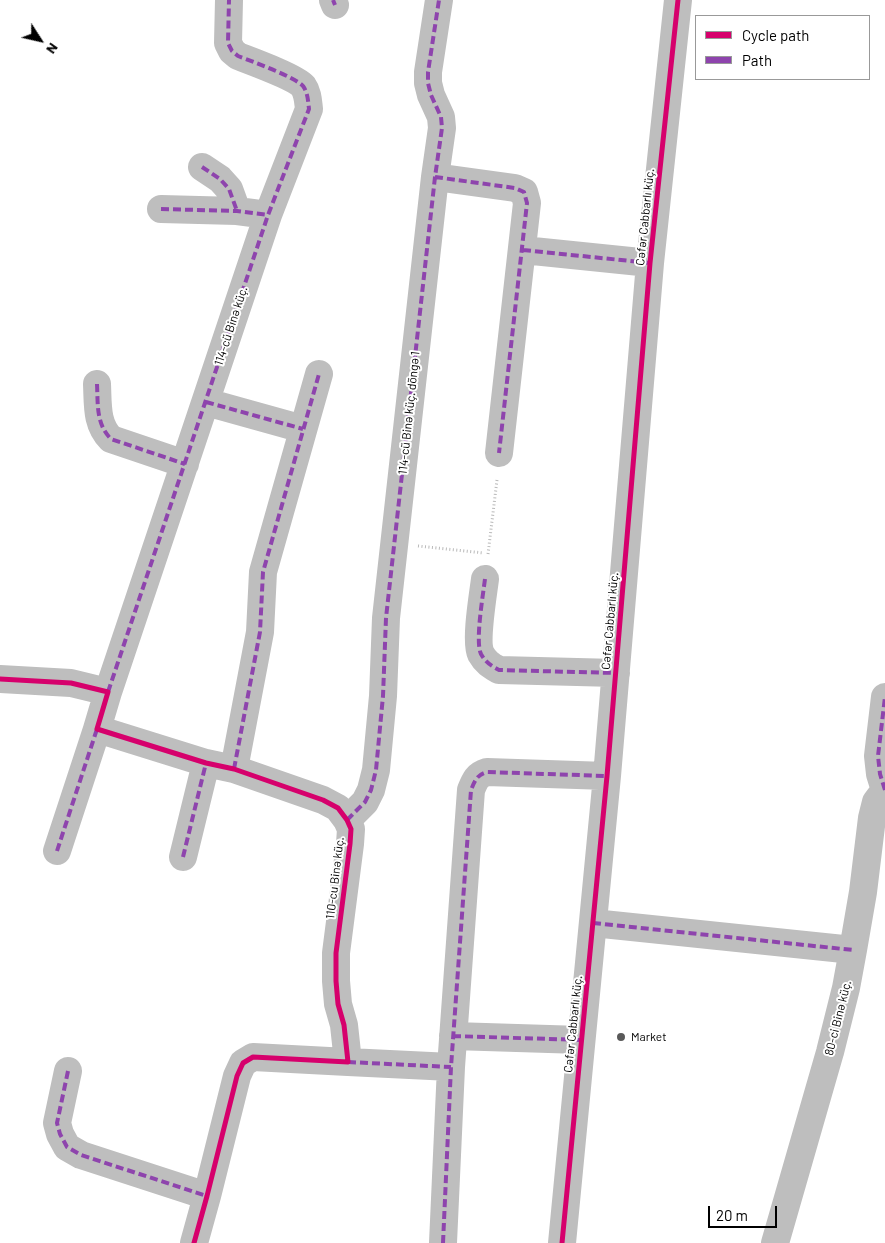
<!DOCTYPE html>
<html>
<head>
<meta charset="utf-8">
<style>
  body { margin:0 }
  #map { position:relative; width:885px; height:1243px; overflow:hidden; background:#fff; font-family:Barlow,sans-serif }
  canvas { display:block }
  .legend { position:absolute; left:695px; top:15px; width:175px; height:65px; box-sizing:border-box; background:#fff; border:1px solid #999; margin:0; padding:6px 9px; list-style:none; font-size:15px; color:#000 }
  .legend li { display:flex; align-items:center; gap:10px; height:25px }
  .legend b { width:25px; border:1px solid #999 }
  .north { position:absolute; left:15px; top:15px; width:50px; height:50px; -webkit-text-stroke:4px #fff; paint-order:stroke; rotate:125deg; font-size:14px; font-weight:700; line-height:20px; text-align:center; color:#000 }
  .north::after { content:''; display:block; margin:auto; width:18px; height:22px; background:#000; clip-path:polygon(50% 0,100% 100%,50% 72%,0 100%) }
  .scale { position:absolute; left:708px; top:1206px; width:69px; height:22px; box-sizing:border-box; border:2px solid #000; border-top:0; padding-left:6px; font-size:15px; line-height:18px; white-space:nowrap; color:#000; -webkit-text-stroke:4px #fff; paint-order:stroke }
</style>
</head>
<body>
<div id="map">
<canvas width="885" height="1243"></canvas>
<ul class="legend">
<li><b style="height:6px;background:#d6006c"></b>Cycle path</li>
<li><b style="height:6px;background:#8e44ad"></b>Path</li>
</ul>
<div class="north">N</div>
<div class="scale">20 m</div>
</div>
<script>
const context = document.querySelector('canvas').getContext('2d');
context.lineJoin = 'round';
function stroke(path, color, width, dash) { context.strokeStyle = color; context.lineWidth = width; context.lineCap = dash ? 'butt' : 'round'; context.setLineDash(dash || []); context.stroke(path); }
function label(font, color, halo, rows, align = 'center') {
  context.font = font + ' Barlow,sans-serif'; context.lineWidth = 4; context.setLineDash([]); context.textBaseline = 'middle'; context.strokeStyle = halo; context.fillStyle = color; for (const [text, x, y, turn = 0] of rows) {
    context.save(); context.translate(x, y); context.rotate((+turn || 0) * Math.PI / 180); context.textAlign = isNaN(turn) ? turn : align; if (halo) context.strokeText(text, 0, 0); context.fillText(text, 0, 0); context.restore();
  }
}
stroke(new Path2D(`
  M 418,546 L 484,553
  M 488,554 L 497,480`), '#b9b9b9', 3, [1, 2.5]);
stroke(new Path2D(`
  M 333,0 L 335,5
  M 202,167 L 220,179 L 229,189 L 237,211
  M 435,177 L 515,188 L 524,192 L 527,203 L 499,453
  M 161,209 L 237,211 L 268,215
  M 523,250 L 650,263
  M 97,384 C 98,405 96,424 111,439 L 185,464
  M 206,402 L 303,429
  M 485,579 C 483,595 475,642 481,654 C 486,663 492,666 499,670 L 616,673
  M 0,679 L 71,683 L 108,692 L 97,729 L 206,763 L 234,769 L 323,800 L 338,808 L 347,820 L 351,829 L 350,844 L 336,953 L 336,981 L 338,1004 L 344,1025 L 348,1062 L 253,1057 L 243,1063 L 237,1076 L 207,1196 L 194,1243
  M 108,692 L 268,215 L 309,109 C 308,101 308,93 303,86 C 295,77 251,61 238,56 L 232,51 L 228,43 L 229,0
  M 234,769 L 260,632 L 263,572 L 319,374
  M 885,790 L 880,774 L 878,756 L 885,697
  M 347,820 L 365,802 L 371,790 L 376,770 L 383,696 L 386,618 L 435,177 L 442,128 L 441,117 L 431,95 L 428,83 L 428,72 L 439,0
  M 57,851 L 97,729
  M 183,857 L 206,763
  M 593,923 L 853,950
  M 453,1036 L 581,1040
  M 348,1062 L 451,1067
  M 68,1071 L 57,1123 L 60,1134 L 67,1147 L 81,1155 L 207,1196
  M 443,1243 L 451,1067 L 471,790 C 475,780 477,775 487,772 L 607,776
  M 562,1243 L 607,776 L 650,263 L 678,0
  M 775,1243 L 830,1052 L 846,988 L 853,950 L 863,892 L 872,818 L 876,802 L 885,790`), '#bebebe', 28);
stroke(new Path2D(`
  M 333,0 L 335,5
  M 202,167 L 220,179 L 229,189 L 237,211
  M 435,177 L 515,188 L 524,192 L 527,203 L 499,453
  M 161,209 L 237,211 L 268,215
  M 523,250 L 650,263
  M 97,384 C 98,405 96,424 111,439 L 185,464
  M 206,402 L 303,429
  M 485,579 C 483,595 475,642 481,654 C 486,663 492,666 499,670 L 616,673
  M 108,692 L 268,215 L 309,109 C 308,101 308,93 303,86 C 295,77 251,61 238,56 L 232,51 L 228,43 L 229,0
  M 234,769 L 260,632 L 263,572 L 319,374
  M 885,790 L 880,774 L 878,756 L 885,697
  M 347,820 L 365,802 L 371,790 L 376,770 L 383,696 L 386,618 L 435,177 L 442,128 L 441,117 L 431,95 L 428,83 L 428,72 L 439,0
  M 57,851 L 97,729
  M 183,857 L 206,763
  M 593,923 L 853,950
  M 453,1036 L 581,1040
  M 348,1062 L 451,1067
  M 68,1071 L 57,1123 L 60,1134 L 67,1147 L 81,1155 L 207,1196
  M 443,1243 L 451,1067 L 471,790 C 475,780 477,775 487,772 L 607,776`), '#8e44ad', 4, [8, 4]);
stroke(new Path2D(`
  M 0,679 L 71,683 L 108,692 L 97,729 L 206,763 L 234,769 L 323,800 L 338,808 L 347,820 L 351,829 L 350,844 L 336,953 L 336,981 L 338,1004 L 344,1025 L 348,1062 L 253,1057 L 243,1063 L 237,1076 L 207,1196 L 194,1243
  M 562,1243 L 607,776 L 650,263 L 678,0`), '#d6006c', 5);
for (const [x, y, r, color] of [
  [621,1037,5,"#595959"]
]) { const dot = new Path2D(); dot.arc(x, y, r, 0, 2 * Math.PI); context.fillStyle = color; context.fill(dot); stroke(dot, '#fff', 2); }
label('12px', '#000', '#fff', [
  ["Cəfər Cabbarlı küç.",645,217,-84],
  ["114-cü Binə küç.",231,326,-72],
  ["114-cü Binə küç. döngə 1",409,413,-84],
  ["Cəfər Cabbarlı küç.",610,621,-85],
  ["110-cu Binə küç.",335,878,-83],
  ["80-ci Binə küç.",838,1018,-76],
  ["Cəfər Cabbarlı küç.",573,1024,-84]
]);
label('12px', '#000', '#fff', [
  ["Market",631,1037]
], 'left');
</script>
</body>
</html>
